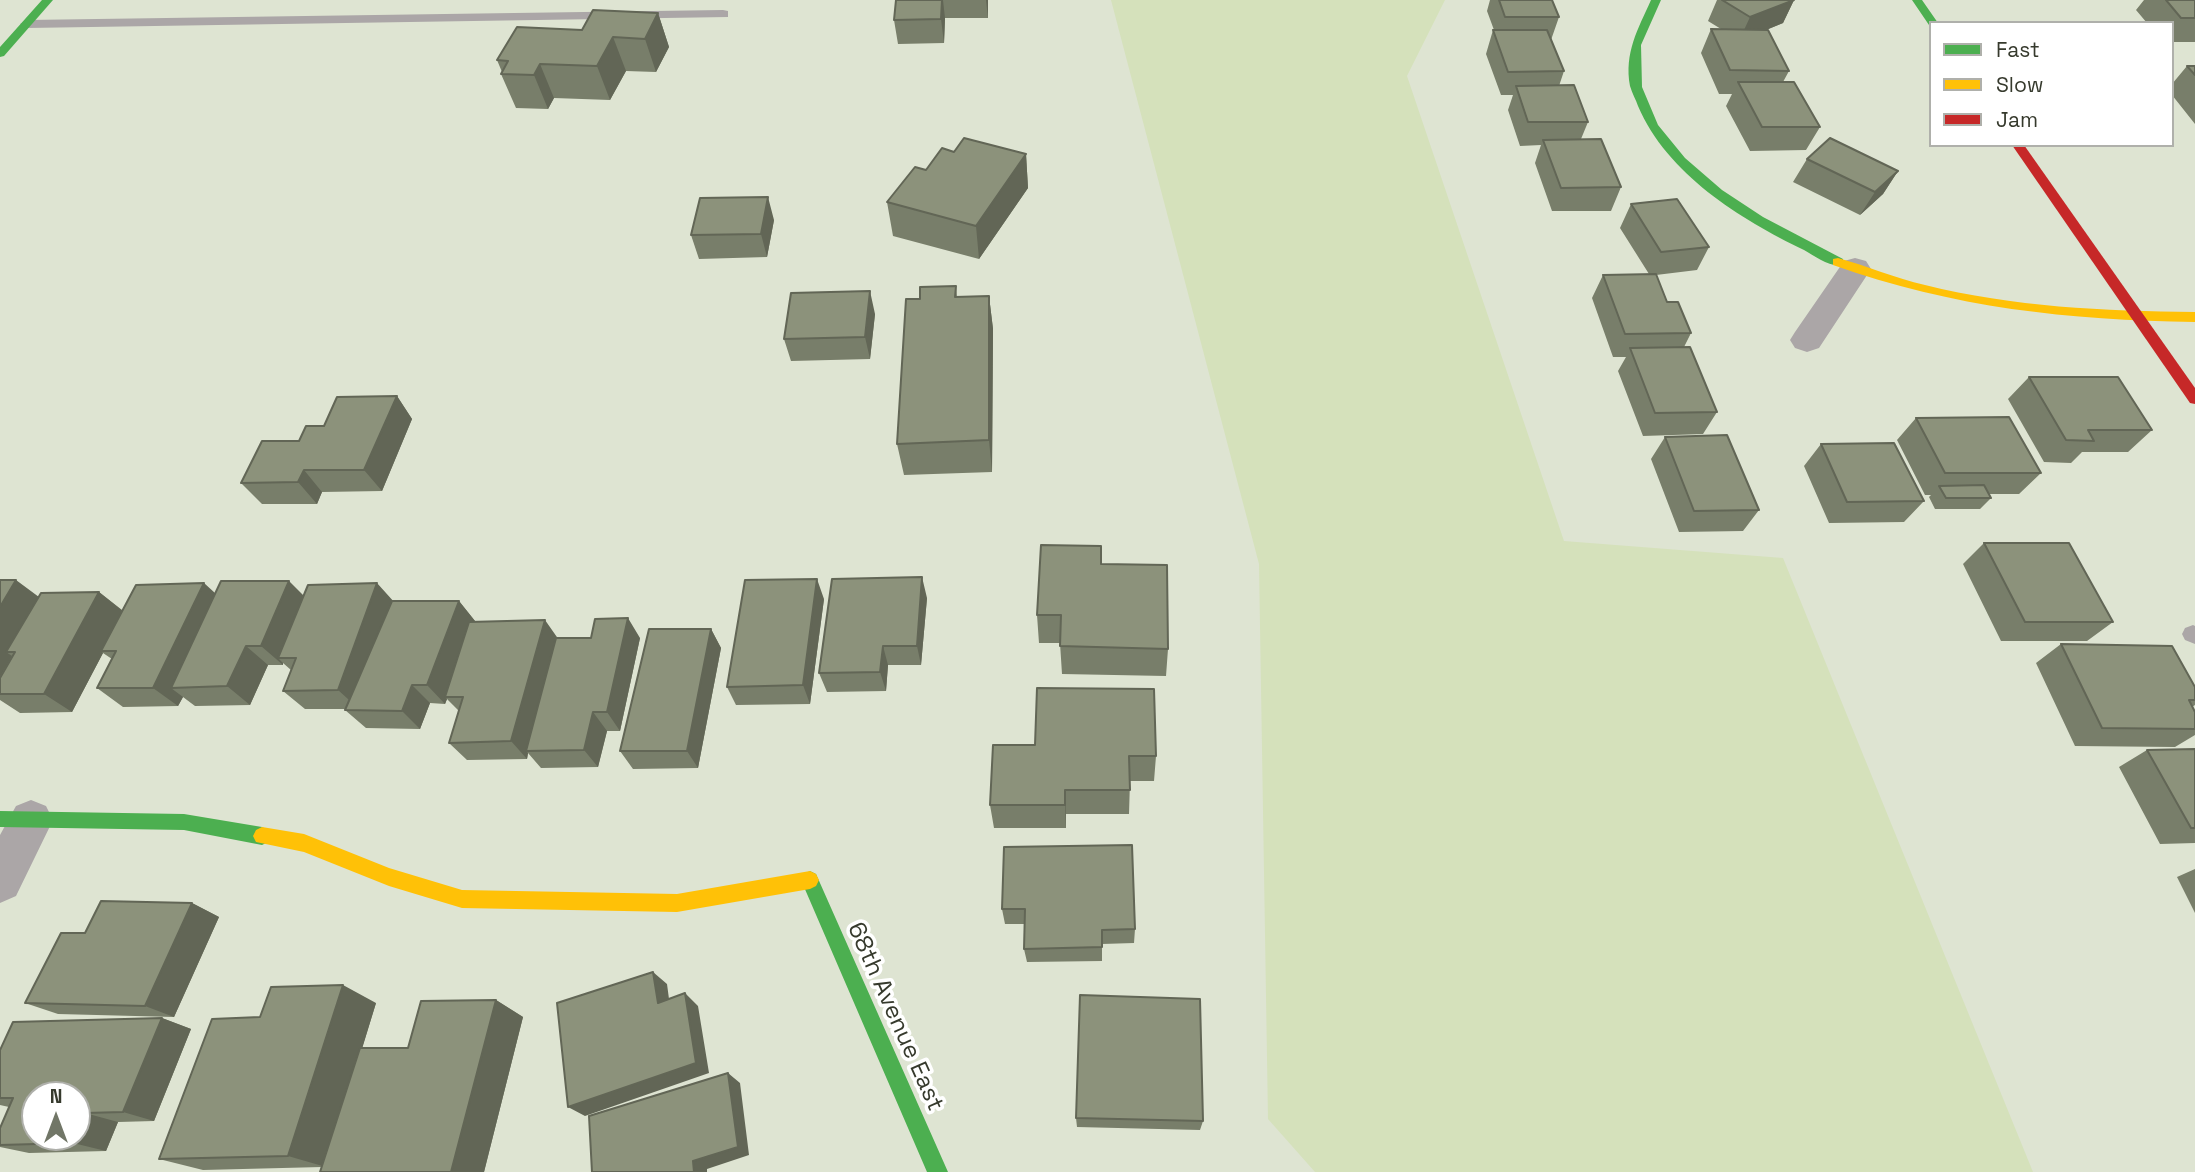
<!DOCTYPE html>
<html>
<head>
<meta charset="utf-8">
<style>
  body { margin:0 }
  #map { position:relative; width:2195px; height:1172px; overflow:hidden; background:#dee4d2; font-family:"Space Grotesk",sans-serif }
  canvas { display:block }
  .legend { position:absolute; left:1929px; top:21px; width:245px; height:126px; box-sizing:border-box; background:#fff; border:2px solid #afb0ab; margin:0; padding:9px 12px; list-style:none; font-size:21px; color:#363a2d }
  .legend li { display:flex; align-items:center; gap:14px; height:35px }
  .legend b { width:35px; border:2px solid #afb0ab }
  .north { position:absolute; left:21px; top:1081px; width:70px; height:70px; box-sizing:border-box; background:#fff; border:2px solid #afb0ab; border-radius:50%; rotate:0deg; font-size:19px; font-weight:700; line-height:28px; text-align:center; color:#363a2d }
  .north::after { content:''; display:block; margin:auto; width:24px; height:32px; background:#717667; clip-path:polygon(50% 0,100% 100%,50% 72%,0 100%) }
</style>
</head>
<body>
<div id="map">
<canvas width="2195" height="1172"></canvas>
<ul class="legend">
<li><b style="height:9px;background:#4caf50"></b>Fast</li>
<li><b style="height:9px;background:#ffc107"></b>Slow</li>
<li><b style="height:9px;background:#c62828"></b>Jam</li>
</ul>
<div class="north">N</div>
</div>
<script>
const context = document.querySelector('canvas').getContext('2d');
context.lineJoin = 'round';
function fill(path, color) { context.fillStyle = color; context.fill(path, 'evenodd'); }
function stroke(path, color, width, dash) { context.strokeStyle = color; context.lineWidth = width; context.lineCap = dash ? 'butt' : 'round'; context.setLineDash(dash || []); context.stroke(path); }
function label(font, color, halo, rows, align = 'center') {
  context.font = font + ' "Space Grotesk",sans-serif'; context.lineWidth = 7; context.setLineDash([]); context.textBaseline = 'middle'; context.strokeStyle = halo; context.fillStyle = color; for (const [text, x, y, turn = 0] of rows) {
    context.save(); context.translate(x, y); context.rotate((+turn || 0) * Math.PI / 180); context.textAlign = isNaN(turn) ? turn : align; if (halo) context.strokeText(text, 0, 0); context.fillText(text, 0, 0); context.restore();
  }
}
fill(new Path2D(`
  M 1111,0 L 1445,0 L 1407,76 L 1564,541 L 1783,558 L 2033,1172 L 1315,1172 L 1268,1119 L 1259,564 Z`), '#d5e1bb');
fill(new Path2D(`
  M 723,10 L 728,11 L 728,17 L 27,28 L 20,24 L 27,20 Z
  M 2193,625 L 2195,626 L 2195,644 L 2185,640 L 2182,634 L 2185,628 Z`), '#aba6a7');
fill(new Path2D(`
  M 1855,258 L 1866,261 L 1871,269 L 1819,348 L 1807,352 L 1795,348 L 1790,340 L 1795,332 L 1844,261 Z
  M 31,800 L 46,806 L 53,820 L 16,896 L 0,903 L 0,835 L 16,806 Z`), '#aba6a7');
fill(new Path2D(`
  M 42,0 L 53,0 L 4,56 L 0,57 L 0,47 Z
  M 1651,0 L 1661,0 L 1641,45 L 1642,87 L 1658,125 L 1685,158 L 1722,190 L 1763,217 L 1843,259 L 1843,265 C 1830,268 1815,256 1804,250 C 1740,219 1667,174 1638,106 C 1636,100 1632,93 1630,86 C 1624,53 1638,29 1651,0 Z
  M 1912,0 L 1922,0 L 1938,23 L 1931,23 L 1929,25 Z
  M 0,811 L 184,814 L 262,827 L 268,830 L 271,836 L 268,842 L 262,845 L 184,830 L 0,827 Z
  M 810,871 L 816,874 L 948,1172 L 927,1172 L 801,880 L 804,874 Z`), '#4caf50');
fill(new Path2D(`
  M 1838,258 C 1867,266 1895,278 1925,285 C 2013,307 2104,311 2195,312 L 2195,322 C 2068,320 1954,308 1833,265 L 1833,259 Z
  M 262,827 L 304,834 L 389,868 L 462,890 L 677,894 L 810,871 L 816,874 L 819,880 L 816,886 L 810,889 L 677,912 L 462,908 L 389,886 L 304,852 L 256,842 L 253,836 L 256,830 Z`), '#ffc107');
fill(new Path2D(`
  M 2012,145 L 2024,145 L 2195,388 L 2195,404 L 2190,403 Z`), '#c62828');
fill(new Path2D(`
  M 896,0 L 988,0 L 988,18 L 945,18 L 944,43 L 898,44 L 894,20 Z
  M 1490,0 L 1552,0 L 1559,17 L 1551,40 L 1564,71 L 1559,86 L 1588,122 L 1581,139 L 1621,187 L 1611,211 L 1552,211 L 1535,163 L 1541,145 L 1520,146 L 1508,110 L 1513,95 L 1501,95 L 1486,54 L 1493,30 L 1494,30 L 1487,11 Z
  M 1717,0 L 1794,0 L 1783,23 L 1766,30 L 1789,71 L 1783,82 L 1820,127 L 1806,150 L 1750,151 L 1726,106 L 1732,94 L 1719,94 L 1701,53 L 1711,29 L 1721,29 L 1708,21 Z
  M 2144,0 L 2195,0 L 2195,42 L 2172,42 L 2172,23 L 2147,23 L 2136,10 Z
  M 658,13 L 669,47 L 656,72 L 626,71 L 610,100 L 554,98 L 548,109 L 516,108 L 501,74 L 502,72 L 497,60 L 582,30 Z
  M 2187,66 L 2195,66 L 2195,124 L 2172,95 L 2172,84 Z
  M 954,152 L 1026,154 L 1028,188 L 979,259 L 893,236 L 887,202 L 926,170 Z
  M 1807,159 L 1898,171 L 1883,194 L 1860,215 L 1793,182 Z
  M 1631,204 L 1709,247 L 1697,270 L 1656,275 L 1667,302 L 1691,333 L 1684,347 L 1717,412 L 1703,434 L 1643,436 L 1618,371 L 1626,357 L 1613,357 L 1592,298 L 1603,275 L 1649,274 L 1620,228 Z
  M 774,220 L 767,257 L 699,259 L 691,235 Z
  M 956,286 L 957,297 L 989,296 L 993,329 L 992,472 L 904,475 L 897,444 L 920,299 Z
  M 875,314 L 870,359 L 791,361 L 784,339 Z
  M 2029,377 L 2152,430 L 2128,452 L 2082,452 L 2071,463 L 2044,462 L 2008,399 Z
  M 397,396 L 412,419 L 382,491 L 322,492 L 317,504 L 262,504 L 241,483 L 299,441 L 324,426 Z
  M 1916,418 L 2041,473 L 2019,494 L 1989,494 L 1991,498 L 1980,509 L 1935,509 L 1929,497 L 1931,495 L 1925,495 L 1897,440 Z
  M 1665,437 L 1759,510 L 1743,531 L 1679,532 L 1651,459 Z
  M 1821,444 L 1924,501 L 1904,522 L 1829,523 L 1804,466 Z
  M 1984,543 L 2113,622 L 2087,641 L 2001,641 L 1963,564 Z
  M 1101,564 L 1168,649 L 1166,676 L 1062,674 L 1060,643 L 1039,643 L 1037,615 Z
  M 0,580 L 38,597 L 99,592 L 122,610 L 215,594 L 304,595 L 393,601 L 459,601 L 475,621 L 558,638 L 640,638 L 620,731 L 607,731 L 598,767 L 541,768 L 528,753 L 527,759 L 467,760 L 449,743 L 459,711 L 447,699 L 445,704 L 430,703 L 420,729 L 366,728 L 345,710 L 346,709 L 305,709 L 283,691 L 291,670 L 283,663 L 283,665 L 268,665 L 250,705 L 195,706 L 183,697 L 178,706 L 123,707 L 97,688 L 112,659 L 103,653 L 72,712 L 20,713 L 0,700 L 0,678 L 12,656 L 0,677 Z
  M 927,598 L 921,665 L 888,665 L 886,691 L 827,692 L 819,673 Z
  M 824,599 L 810,704 L 736,705 L 727,687 Z
  M 711,629 L 721,648 L 698,768 L 633,769 L 620,751 Z
  M 2061,644 L 2195,687 L 2195,705 L 2192,707 L 2195,712 L 2195,735 L 2175,747 L 2075,746 L 2036,663 Z
  M 993,745 L 1156,756 L 1154,781 L 1130,781 L 1129,814 L 1066,814 L 1066,828 L 994,828 L 990,805 Z
  M 2195,749 L 2195,843 L 2160,844 L 2119,767 L 2147,750 Z
  M 1004,847 L 1135,929 L 1134,943 L 1102,944 L 1102,961 L 1027,962 L 1024,949 L 1025,924 L 1005,924 L 1002,909 Z
  M 2195,869 L 2195,913 L 2177,877 Z
  M 192,903 L 219,917 L 174,1017 L 58,1014 L 25,1003 L 85,933 Z
  M 496,1000 L 523,1017 L 484,1172 L 320,1172 L 322,1167 L 203,1170 L 159,1159 L 260,1017 L 376,1003 L 362,1048 L 408,1048 Z
  M 162,1018 L 191,1029 L 154,1121 L 118,1122 L 106,1151 L 29,1153 L 0,1147 L 0,1128 L 9,1107 L 0,1105 L 0,1050 Z
  M 1076,1118 L 1203,1121 L 1200,1130 L 1077,1127 Z`), '#787e6a');
fill(new Path2D(`
  M 942,0 L 943,0 L 945,18 L 944,43 L 941,19 Z
  M 986,0 L 988,0 L 988,18 Z
  M 1794,0 L 1783,23 L 1739,41 L 1750,17 Z
  M 658,13 L 669,47 L 656,72 L 645,39 Z
  M 613,37 L 626,71 L 610,100 L 597,66 Z
  M 540,64 L 554,98 L 548,109 L 534,75 Z
  M 1026,154 L 1028,188 L 979,259 L 976,226 Z
  M 1898,171 L 1883,194 L 1860,215 L 1875,192 Z
  M 768,197 L 774,220 L 767,257 L 761,234 Z
  M 870,291 L 875,314 L 870,359 L 865,337 Z
  M 989,296 L 993,329 L 992,472 L 989,440 Z
  M 397,396 L 412,419 L 382,491 L 364,470 Z
  M 304,470 L 322,492 L 317,504 L 298,482 Z
  M 922,577 L 927,598 L 921,665 L 917,646 Z
  M 817,579 L 824,599 L 810,704 L 803,685 Z
  M 16,580 L 43,600 L 6,652 L 12,656 L 0,677 L 0,607 Z
  M 289,581 L 309,601 L 278,658 L 283,663 L 283,665 L 261,646 Z
  M 204,583 L 226,603 L 171,688 L 183,697 L 178,706 L 153,688 Z
  M 377,583 L 395,603 L 358,708 L 338,690 Z
  M 99,592 L 124,612 L 101,651 L 103,653 L 72,712 L 44,694 Z
  M 459,601 L 475,621 L 445,697 L 447,699 L 445,704 L 427,685 Z
  M 628,618 L 640,638 L 620,731 L 607,712 Z
  M 545,620 L 559,640 L 526,751 L 528,753 L 527,759 L 511,741 Z
  M 711,629 L 721,648 L 698,768 L 687,751 Z
  M 246,646 L 268,665 L 250,705 L 227,686 Z
  M 883,646 L 888,665 L 886,691 L 880,672 Z
  M 412,685 L 430,703 L 420,729 L 402,711 Z
  M 593,712 L 607,731 L 598,767 L 584,750 Z
  M 1065,790 L 1066,814 L 1066,828 L 1065,805 Z
  M 192,903 L 219,917 L 174,1017 L 145,1006 Z
  M 653,972 L 667,984 L 671,1014 L 658,1003 Z
  M 343,985 L 376,1003 L 326,1167 L 288,1156 Z
  M 685,993 L 698,1006 L 709,1073 L 585,1116 L 568,1107 Z
  M 496,1000 L 523,1017 L 484,1172 L 451,1172 Z
  M 162,1018 L 191,1029 L 154,1121 L 123,1112 Z
  M 728,1073 L 740,1083 L 749,1155 L 707,1169 L 707,1172 L 694,1172 L 693,1161 Z
  M 85,1113 L 118,1122 L 106,1151 L 73,1143 L 75,1137 L 77,1137 L 77,1132 Z`), '#626656');
const building = new Path2D(`
  M 896,0 L 942,0 L 941,19 L 894,20 Z
  M 1499,0 L 1552,0 L 1559,17 L 1505,17 Z
  M 1722,0 L 1794,0 L 1750,17 Z
  M 2166,0 L 2195,0 L 2195,18 L 2181,18 Z
  M 593,10 L 658,13 L 645,39 L 613,37 L 597,66 L 540,64 L 534,75 L 501,74 L 508,61 L 497,60 L 517,27 L 582,30 Z
  M 1711,29 L 1768,30 L 1789,71 L 1730,70 Z
  M 1493,30 L 1547,30 L 1564,71 L 1508,72 Z
  M 2187,66 L 2195,66 L 2195,75 Z
  M 1738,82 L 1794,82 L 1820,127 L 1762,127 Z
  M 1574,85 L 1588,122 L 1528,122 L 1516,86 Z
  M 964,138 L 1026,154 L 976,226 L 887,202 L 915,167 L 926,170 L 942,148 L 954,152 Z
  M 1830,138 L 1898,171 L 1875,192 L 1807,159 Z
  M 1601,139 L 1621,187 L 1561,188 L 1543,140 Z
  M 768,197 L 761,234 L 691,235 L 700,198 Z
  M 1677,199 L 1709,247 L 1661,252 L 1631,204 Z
  M 1656,274 L 1667,302 L 1678,302 L 1691,333 L 1625,334 L 1603,275 Z
  M 956,286 L 955,297 L 989,296 L 989,440 L 897,444 L 906,299 L 920,299 L 920,287 Z
  M 870,291 L 865,337 L 784,339 L 791,293 Z
  M 1690,347 L 1717,412 L 1655,413 L 1630,348 Z
  M 2029,377 L 2118,377 L 2152,430 L 2088,430 L 2094,441 L 2066,440 Z
  M 397,396 L 364,470 L 304,470 L 298,482 L 241,483 L 262,441 L 299,441 L 306,426 L 324,426 L 337,397 Z
  M 2009,417 L 2041,473 L 1945,473 L 1916,418 Z
  M 1727,435 L 1759,510 L 1694,511 L 1665,437 Z
  M 1894,443 L 1924,501 L 1847,502 L 1821,444 Z
  M 1984,485 L 1991,498 L 1946,498 L 1939,486 Z
  M 1984,543 L 2069,543 L 2113,622 L 2025,622 Z
  M 1041,545 L 1101,546 L 1101,564 L 1167,565 L 1168,649 L 1060,646 L 1061,615 L 1037,615 Z
  M 922,577 L 917,646 L 883,646 L 880,672 L 819,673 L 832,579 Z
  M 817,579 L 803,685 L 727,687 L 745,580 Z
  M 0,580 L 16,580 L 0,607 Z
  M 221,581 L 289,581 L 261,646 L 246,646 L 227,686 L 171,688 Z
  M 204,583 L 153,688 L 97,688 L 116,651 L 101,651 L 136,585 Z
  M 377,583 L 338,690 L 283,691 L 296,658 L 278,658 L 308,585 Z
  M 99,592 L 44,694 L 0,694 L 0,678 L 15,652 L 6,652 L 41,593 Z
  M 392,601 L 459,601 L 427,685 L 412,685 L 402,711 L 345,710 Z
  M 628,618 L 607,712 L 593,712 L 584,750 L 526,751 L 556,638 L 591,638 L 595,619 Z
  M 545,620 L 511,741 L 449,743 L 463,697 L 445,697 L 469,622 Z
  M 649,629 L 711,629 L 687,751 L 620,751 Z
  M 2061,644 L 2172,646 L 2195,687 L 2195,700 L 2189,700 L 2195,712 L 2195,729 L 2102,728 Z
  M 1037,688 L 1154,689 L 1156,756 L 1129,756 L 1130,790 L 1065,790 L 1065,805 L 990,805 L 993,745 L 1035,745 Z
  M 2195,749 L 2195,828 L 2191,828 L 2147,750 Z
  M 1132,845 L 1135,929 L 1102,930 L 1102,947 L 1024,949 L 1025,909 L 1002,909 L 1004,847 Z
  M 101,901 L 192,903 L 145,1006 L 25,1003 L 61,933 L 85,933 Z
  M 653,972 L 658,1003 L 685,993 L 696,1063 L 568,1107 L 557,1003 Z
  M 343,985 L 288,1156 L 159,1159 L 212,1019 L 260,1017 L 271,987 Z
  M 1080,995 L 1200,999 L 1203,1121 L 1076,1118 Z
  M 496,1000 L 451,1172 L 320,1172 L 360,1048 L 408,1048 L 421,1001 Z
  M 162,1018 L 123,1112 L 85,1113 L 77,1132 L 77,1095 L 35,1095 L 35,1137 L 75,1137 L 73,1143 L 0,1145 L 0,1128 L 13,1098 L 0,1098 L 0,1050 L 13,1022 Z
  M 728,1073 L 738,1147 L 693,1161 L 694,1172 L 592,1172 L 589,1116 Z`);
fill(building, '#8c927b');
stroke(building, '#626656', 2);
label('24px', '#363a2d', '#fff', [
  ["68th Avenue East",895,1017,66]
]);
</script>
</body>
</html>
